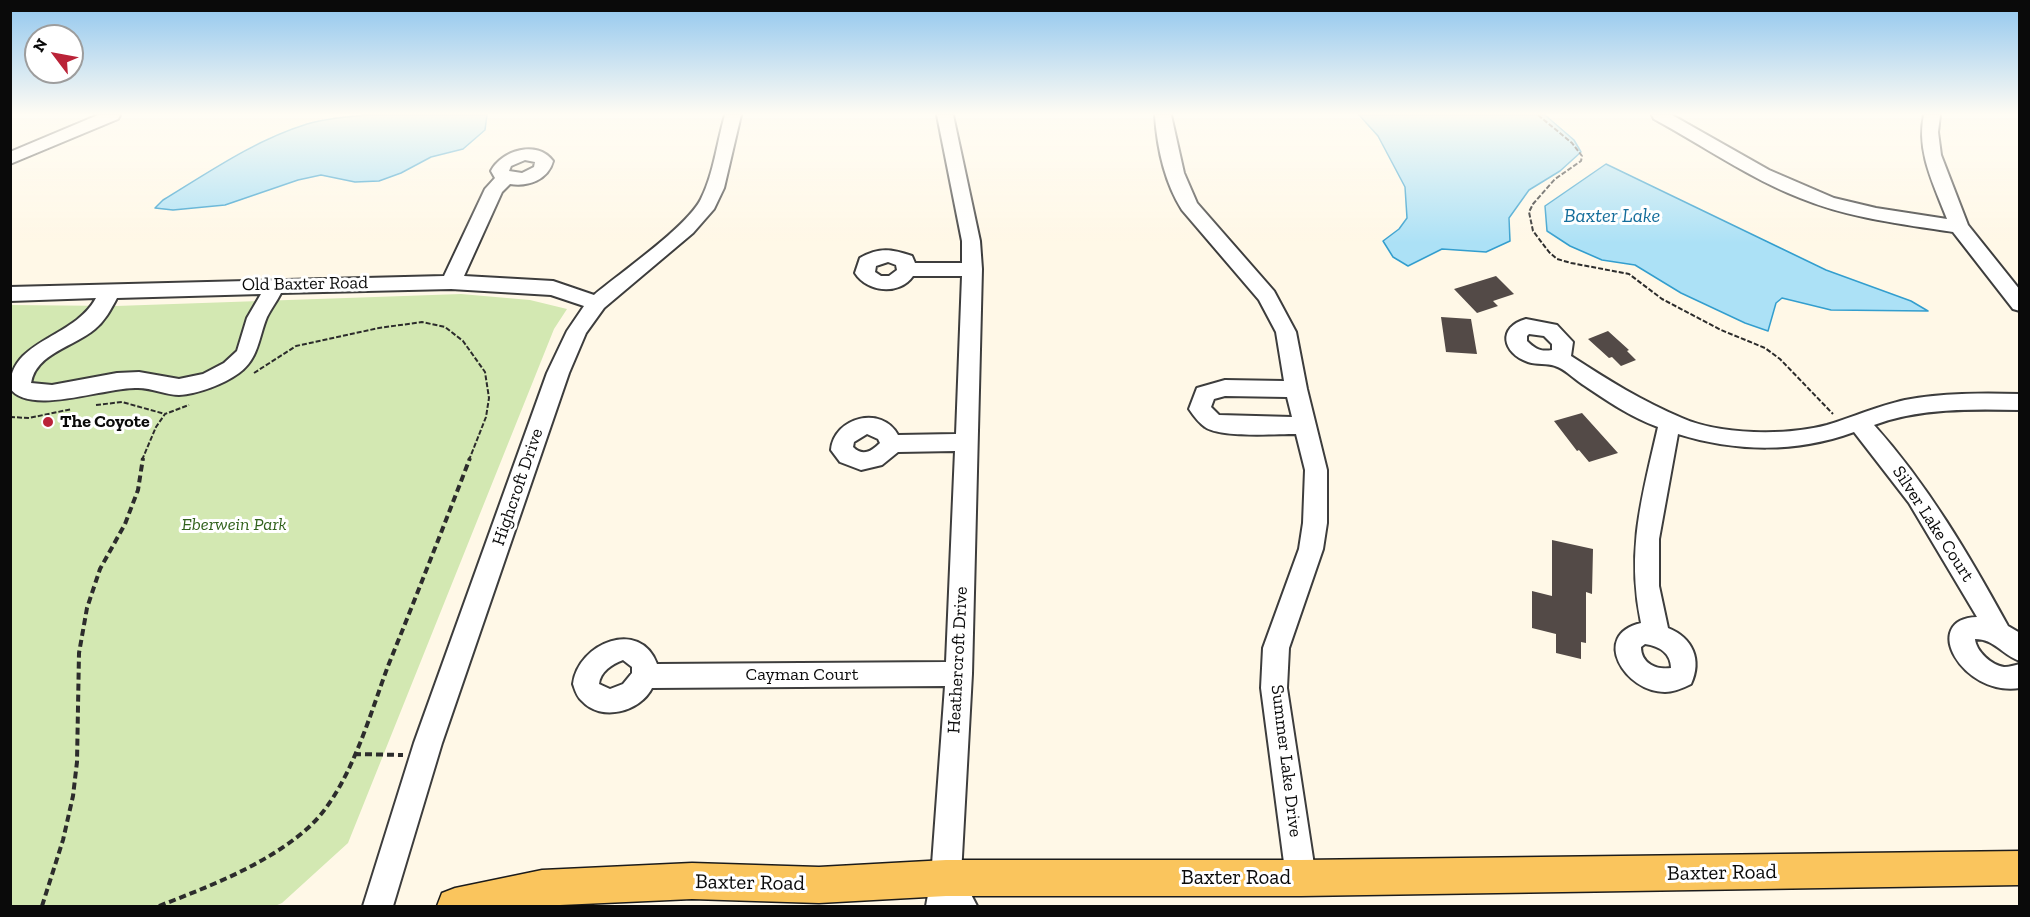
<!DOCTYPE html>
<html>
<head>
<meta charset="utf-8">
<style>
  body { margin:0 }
  #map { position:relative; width:2030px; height:917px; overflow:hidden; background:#fff8e7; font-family:"Zilla Slab",serif }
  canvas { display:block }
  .frame { position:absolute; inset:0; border:12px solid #0a0a0a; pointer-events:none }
  .north { position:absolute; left:24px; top:24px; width:60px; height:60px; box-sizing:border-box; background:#fff; border:2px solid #9d9d9d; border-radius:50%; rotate:302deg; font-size:16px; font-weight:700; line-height:24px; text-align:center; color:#0a0a0a }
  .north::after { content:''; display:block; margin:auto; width:21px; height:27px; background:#ba2338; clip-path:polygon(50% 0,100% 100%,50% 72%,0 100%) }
</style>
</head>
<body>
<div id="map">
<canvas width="2030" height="917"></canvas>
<div class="frame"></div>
<div class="north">N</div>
</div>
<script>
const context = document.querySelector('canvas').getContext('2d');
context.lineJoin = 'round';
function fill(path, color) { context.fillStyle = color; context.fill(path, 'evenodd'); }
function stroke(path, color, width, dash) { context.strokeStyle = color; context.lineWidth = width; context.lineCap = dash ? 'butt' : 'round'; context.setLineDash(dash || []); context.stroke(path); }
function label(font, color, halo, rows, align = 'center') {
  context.font = font + ' "Zilla Slab",serif'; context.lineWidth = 6; context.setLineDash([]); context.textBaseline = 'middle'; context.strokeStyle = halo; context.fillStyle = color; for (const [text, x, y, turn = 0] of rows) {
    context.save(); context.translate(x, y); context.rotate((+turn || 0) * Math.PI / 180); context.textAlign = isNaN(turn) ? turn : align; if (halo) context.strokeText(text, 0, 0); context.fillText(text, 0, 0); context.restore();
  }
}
fill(new Path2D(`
  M 461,294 L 530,300 L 567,309 L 554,329 L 348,843 L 282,903 L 275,906 L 11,906 L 11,305 L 116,306 Z`), '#d3e8b2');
const water = new Path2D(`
  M 372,115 L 487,115 L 485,130 L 463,149 L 431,157 L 401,173 L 379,181 L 355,182 L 321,175 L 298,180 L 225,205 L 173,210 L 155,208 L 163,200 C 209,172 255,140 307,124 C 328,118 351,116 372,115 Z
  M 1359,115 L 1545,115 L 1574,140 L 1581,152 L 1560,171 L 1529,190 L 1509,218 L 1510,241 L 1486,252 L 1442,249 L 1408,266 L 1393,257 L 1383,241 L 1399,229 L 1407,218 L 1405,187 L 1378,136 Z
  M 1606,164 L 1826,270 L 1911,301 L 1928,311 L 1831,310 L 1782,298 L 1776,303 L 1768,331 L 1745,323 L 1681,293 L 1635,265 L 1602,260 L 1570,246 L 1547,231 L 1545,206 Z`);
fill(water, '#ace1f6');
stroke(water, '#339ece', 1.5);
fill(new Path2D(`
  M 1496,276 L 1514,294 L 1493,301 L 1498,306 L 1477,313 L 1454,289 Z
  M 1441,317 L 1471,319 L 1477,354 L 1446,352 Z
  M 1608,331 L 1629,350 L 1627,351 L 1636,360 L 1621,366 L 1612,357 L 1609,358 L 1588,339 Z
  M 1582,413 L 1618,453 L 1589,462 L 1579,450 L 1577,451 L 1554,421 Z
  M 1552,540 L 1593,549 L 1592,594 L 1586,592 L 1586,643 L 1581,642 L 1581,659 L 1556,653 L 1556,634 L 1532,628 L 1532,591 L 1552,596 Z`), '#534a47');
const minor = new Path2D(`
  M 98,115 L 120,115 L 118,119 L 10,164 L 10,152 Z
  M 725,115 L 741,115 L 724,188 L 714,209 L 693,233 L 604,308 L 586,333 L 569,373 L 442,743 L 393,906 L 363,906 L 414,743 L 547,373 L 567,331 L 584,306 L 551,295 L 451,289 L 281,293 C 277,301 271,309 267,317 C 258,339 259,358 239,373 C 224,384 198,394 179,395 C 166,395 152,388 138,388 C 108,386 29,417 10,388 C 10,339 74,339 96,298 L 10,301 L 10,287 L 444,276 L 485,189 L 495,178 L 491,171 C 501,151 537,139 553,161 C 548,180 528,187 510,184 L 502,192 L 464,276 L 553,281 L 594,295 C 620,273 687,227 701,199 C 714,173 717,142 725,115 ZM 525,160 L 535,162 L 534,167 L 522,173 L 509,171 L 511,166 ZM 261,294 L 247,318 L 237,351 L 224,363 L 203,374 L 179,379 L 139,372 L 117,373 L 52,385 L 31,383 C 36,353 74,347 95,329 C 105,321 111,309 117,298 Z
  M 937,115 L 953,115 L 980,241 L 982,269 L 972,674 L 961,875 L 977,906 L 926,906 L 931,878 L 945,686 L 652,688 C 640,712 601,722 582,701 C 577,697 575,690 573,684 C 578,643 640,618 657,664 L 946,662 L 955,451 L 898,452 L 882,465 L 861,470 L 840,462 L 831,450 C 834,417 882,405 898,435 L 956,434 L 962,276 L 913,276 C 899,296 867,292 855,273 L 860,258 C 879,247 892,249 912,256 L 915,263 L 962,263 L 962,241 ZM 888,262 L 896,265 L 897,270 L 889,276 L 881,276 L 875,272 L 876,266 ZM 867,434 L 878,439 L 880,443 C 872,451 863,457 853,447 L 854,442 ZM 623,660 L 632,667 L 632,673 L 623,684 L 610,689 L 599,684 C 600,672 612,664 623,660 Z
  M 1155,115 L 1171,115 L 1184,173 L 1197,203 L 1274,291 L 1296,332 L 1307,389 L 1327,470 L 1327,523 L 1323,549 L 1289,648 L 1287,688 L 1316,878 L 1311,888 L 1301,893 L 1291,888 L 1286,878 L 1261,688 L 1263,648 L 1299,549 L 1303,523 L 1305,470 L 1296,434 C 1276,434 1220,438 1205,427 C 1199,423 1193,415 1189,409 L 1197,388 L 1225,380 L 1284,381 L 1276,332 L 1259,300 L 1182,210 C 1165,183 1157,147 1155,115 ZM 1225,396 L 1287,397 L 1292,417 L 1219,415 L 1211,407 L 1214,399 Z
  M 1652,115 L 1672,115 L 1769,170 L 1834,198 L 1876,208 L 1947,219 C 1934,185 1916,151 1924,115 L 1940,115 L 1938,132 L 1941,155 L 1968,225 L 2020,290 L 2020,311 L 2013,309 L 1953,232 C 1901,224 1849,218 1800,198 C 1749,178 1702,145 1654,119 Z
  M 1526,319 L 1557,325 L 1573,342 L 1571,356 C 1608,380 1642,401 1682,418 C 1720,435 1787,436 1827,425 C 1853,417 1878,406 1905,400 C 1943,393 1981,393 2020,394 L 2020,410 C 1971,409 1920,408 1874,425 C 1928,485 1969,555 2008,626 L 2020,633 L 2020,661 C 2002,655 1995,639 1975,639 C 1976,651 1991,665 2004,667 C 2009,667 2015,665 2020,664 L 2020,688 C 1962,697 1919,619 1977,617 L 1909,503 L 1854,432 C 1797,453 1736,452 1678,434 L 1659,539 L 1659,586 L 1668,628 C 1693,638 1702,660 1691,684 C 1683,688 1674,692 1665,692 C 1625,692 1590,635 1641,623 C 1626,550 1642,497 1658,427 C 1630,417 1606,400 1582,384 C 1574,379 1564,368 1555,366 C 1547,363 1537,365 1528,362 C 1502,353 1497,327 1526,319 ZM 1529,334 L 1544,336 L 1552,344 L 1552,350 C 1541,352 1535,349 1527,341 L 1527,336 ZM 1645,644 C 1659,646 1671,653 1671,668 C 1657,670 1641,664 1641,647 Z`);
const major = new Path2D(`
  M 2020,851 L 2020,885 L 1301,896 L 946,896 L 819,903 L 692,899 L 538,906 L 437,906 L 442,893 L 455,888 L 542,870 L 692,863 L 819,867 L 946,860 L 1301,860 Z`);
stroke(minor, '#3d3d3d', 4);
stroke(major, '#1b1b1b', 3);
stroke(new Path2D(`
  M 1538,115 L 1572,143 L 1582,156 L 1581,161 L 1555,179 L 1533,204 L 1529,212 L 1533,231 L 1549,252 L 1557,259 L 1571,263 L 1629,274 L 1662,299 L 1721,330 L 1765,348 L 1780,359 L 1833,414
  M 254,373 L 296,346 L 379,328 L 422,322 L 445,327 L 463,341 L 485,372 L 489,398 L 486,417 L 469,460
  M 96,405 L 122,402 L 165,414
  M 10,417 L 29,418 L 72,409
  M 142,460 L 156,427 L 165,414 L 189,405`), '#2c2c2c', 2, [5, 2]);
stroke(new Path2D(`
  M 354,754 L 403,755
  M 42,906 L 63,840 L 73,796 L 77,762 L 79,653 L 87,608 L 100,569 L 125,524 L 138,490 L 143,458
  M 159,906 C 210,886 266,865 308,828 C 349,791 369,717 388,666 C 416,597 443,528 470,458`), '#2c2c2c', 4, [7, 4]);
fill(minor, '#fff');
fill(major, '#fac55d');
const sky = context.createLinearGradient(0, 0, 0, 243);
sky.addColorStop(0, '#90c6ee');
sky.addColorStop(0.47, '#fffcf4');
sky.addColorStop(1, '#fffcf400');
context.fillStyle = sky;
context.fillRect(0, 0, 2030, 243);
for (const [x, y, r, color] of [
  [48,422,6,"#ba2338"]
]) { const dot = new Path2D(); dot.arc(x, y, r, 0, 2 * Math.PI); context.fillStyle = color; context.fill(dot); stroke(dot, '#fff', 2); }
label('18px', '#0a0a0a', '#fff', [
  ["Old Baxter Road",305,284,-1],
  ["Highcroft Drive",518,487,-71],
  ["Silver Lake Court",1933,524,57],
  ["Heathercroft Drive",958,660,-87],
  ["Cayman Court",802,675],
  ["Summer Lake Drive",1286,761,83]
]);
label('bold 18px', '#0a0a0a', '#fff', [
  ["The Coyote",60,422]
], 'left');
label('italic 18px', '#30611b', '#fff', [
  ["Eberwein Park",234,525]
]);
label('italic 20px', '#146d9b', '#fff', [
  ["Baxter Lake",1612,216]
]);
label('21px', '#0a0a0a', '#fff', [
  ["Baxter Road",1722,873,-1],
  ["Baxter Road",1236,878],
  ["Baxter Road",750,883,1]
]);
</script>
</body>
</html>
